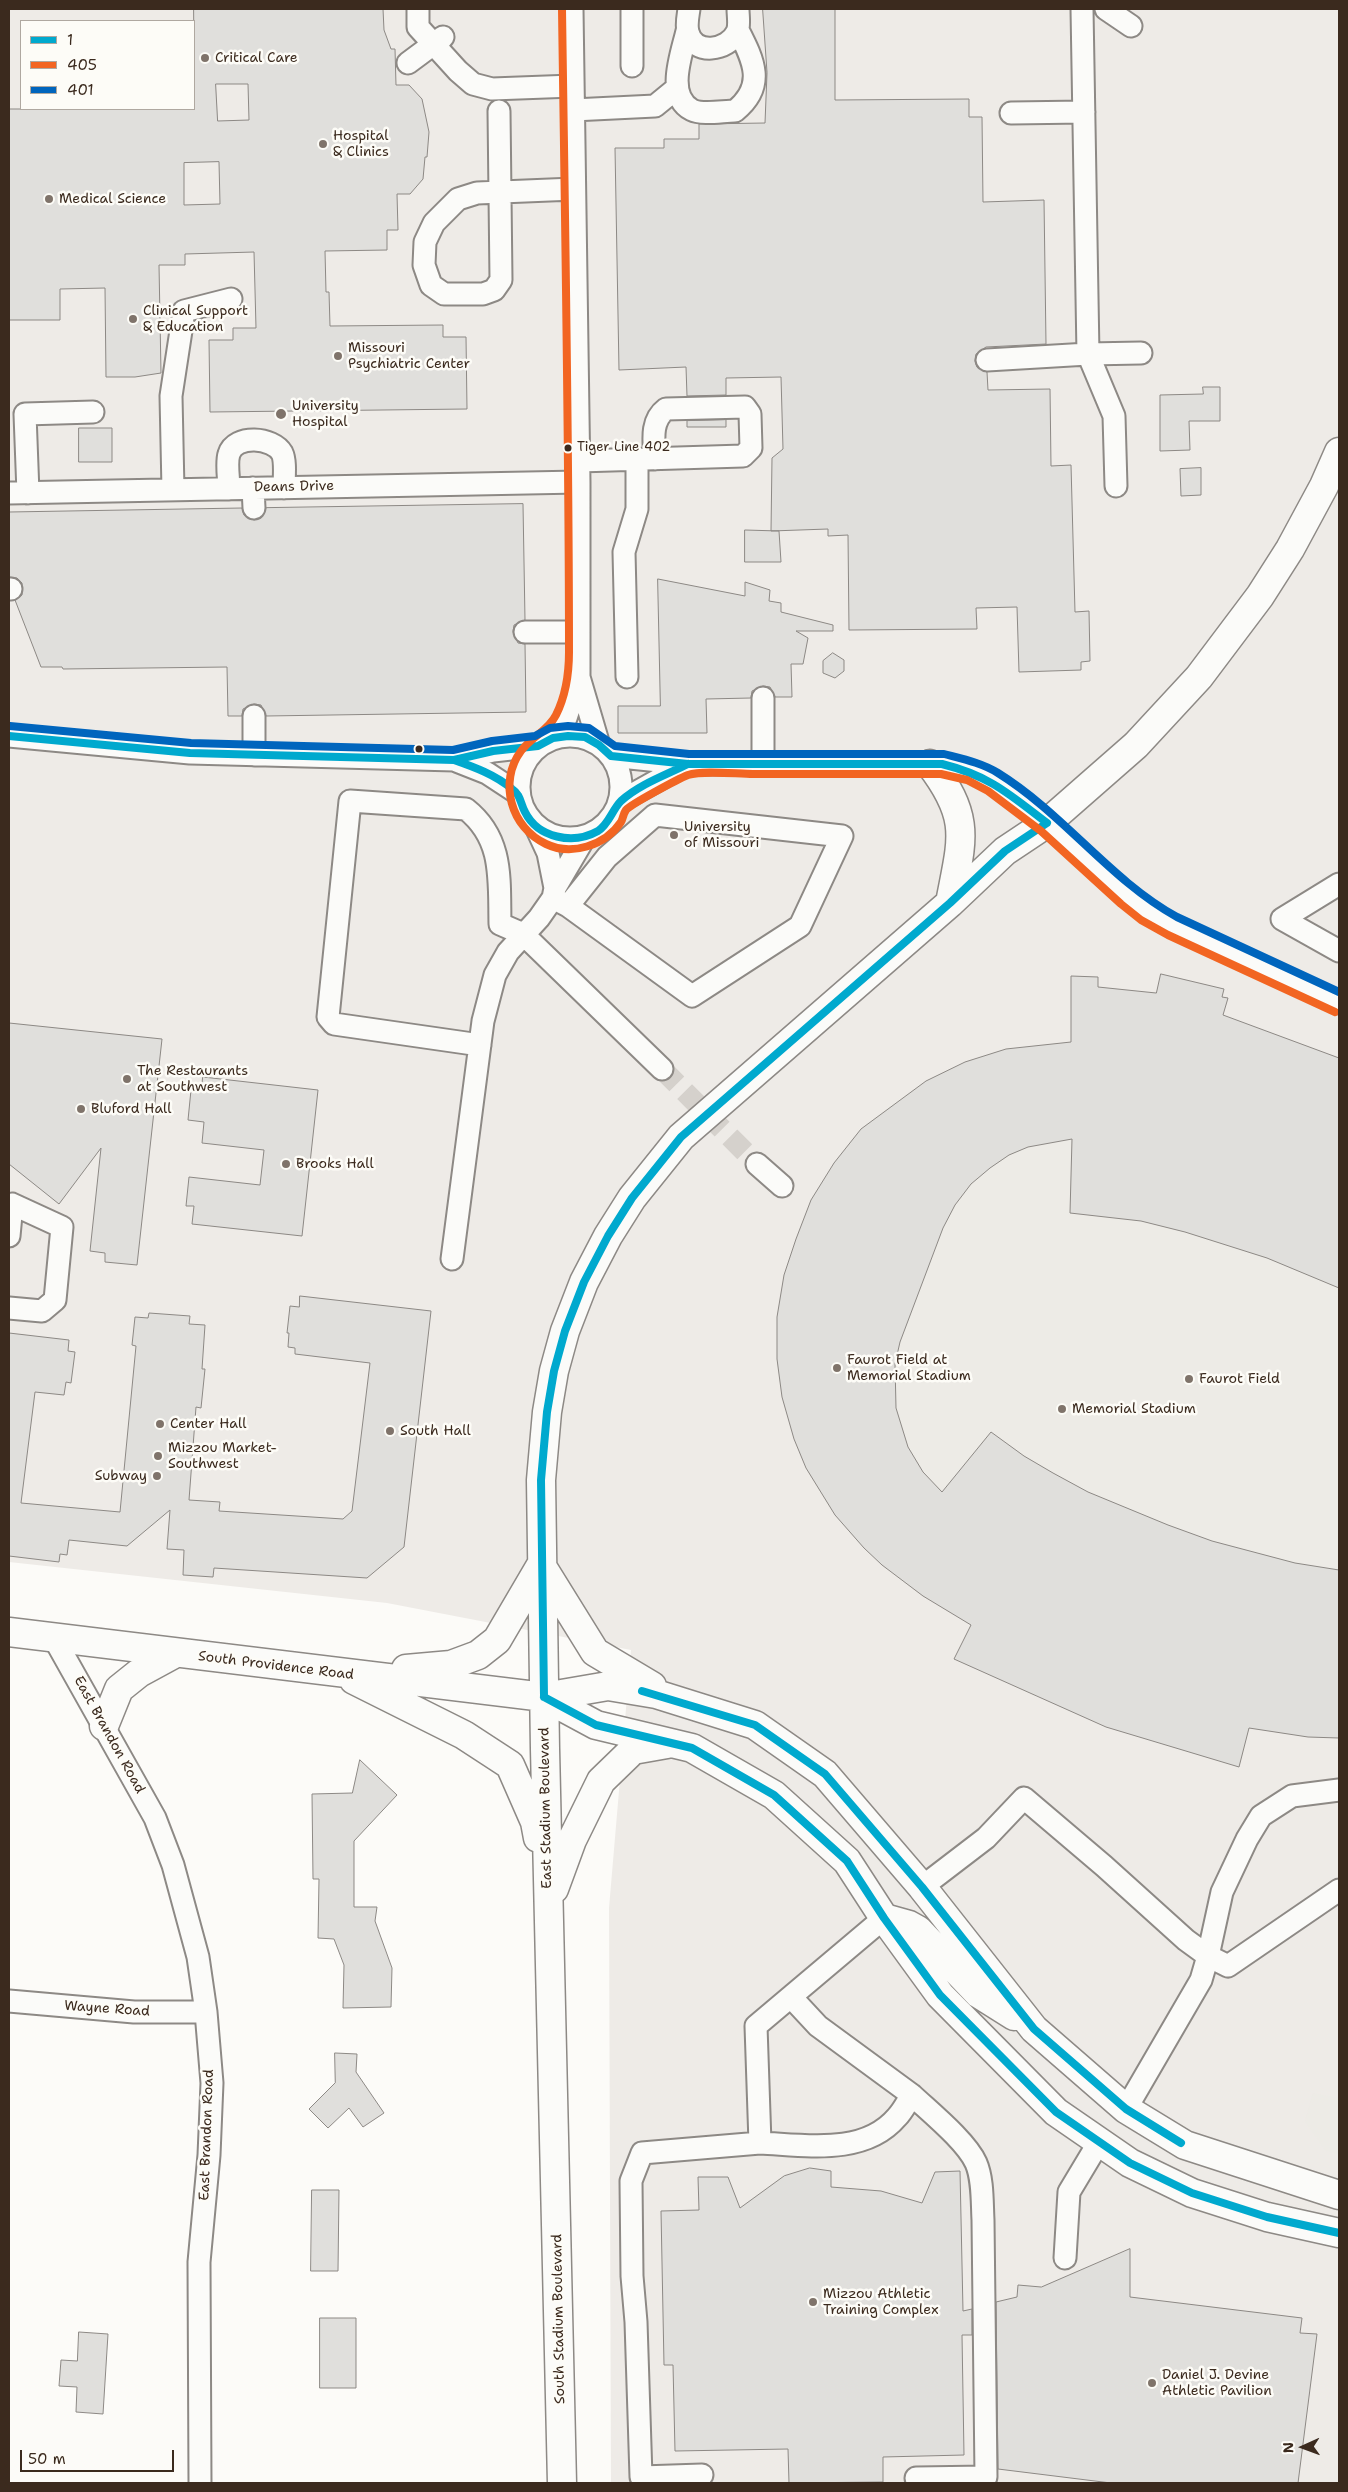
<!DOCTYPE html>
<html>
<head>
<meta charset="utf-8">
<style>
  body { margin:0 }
  #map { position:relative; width:1348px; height:2492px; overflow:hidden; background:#fcfbf8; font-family:"Shantell Sans",sans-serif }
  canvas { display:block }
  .frame { position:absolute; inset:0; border:10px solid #3b2a1e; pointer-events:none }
  .legend { position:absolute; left:20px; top:20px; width:175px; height:90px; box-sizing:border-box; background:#fdfcf7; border:1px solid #afa8a0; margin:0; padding:6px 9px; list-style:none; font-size:15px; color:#3b2a1e }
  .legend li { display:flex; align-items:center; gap:10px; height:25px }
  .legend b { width:25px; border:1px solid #afa8a0 }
  .north { position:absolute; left:1278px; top:2422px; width:50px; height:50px; -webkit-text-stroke:4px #fdfcf7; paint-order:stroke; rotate:268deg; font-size:14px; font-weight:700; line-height:20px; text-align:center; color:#3b2a1e }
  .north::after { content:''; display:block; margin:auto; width:18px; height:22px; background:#3b2a1e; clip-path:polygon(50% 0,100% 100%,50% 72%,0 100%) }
  .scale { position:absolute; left:20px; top:2450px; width:154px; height:22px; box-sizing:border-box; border:2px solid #3b2a1e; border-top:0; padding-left:6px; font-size:15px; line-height:18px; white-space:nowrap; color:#3b2a1e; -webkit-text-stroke:4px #fdfcf7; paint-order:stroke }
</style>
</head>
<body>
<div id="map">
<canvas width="1348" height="2492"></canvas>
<div class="frame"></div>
<ul class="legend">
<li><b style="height:6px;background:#00a9ce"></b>1</li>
<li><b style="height:6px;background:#f26522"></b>405</li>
<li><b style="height:6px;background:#0065bd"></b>401</li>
</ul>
<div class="north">N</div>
<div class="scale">50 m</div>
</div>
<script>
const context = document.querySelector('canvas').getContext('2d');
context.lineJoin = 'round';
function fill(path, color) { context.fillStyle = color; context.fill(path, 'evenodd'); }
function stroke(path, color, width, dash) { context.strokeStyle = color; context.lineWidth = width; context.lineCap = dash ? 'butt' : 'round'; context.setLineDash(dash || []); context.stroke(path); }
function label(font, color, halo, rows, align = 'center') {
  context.font = font + ' "Shantell Sans",sans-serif'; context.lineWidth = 5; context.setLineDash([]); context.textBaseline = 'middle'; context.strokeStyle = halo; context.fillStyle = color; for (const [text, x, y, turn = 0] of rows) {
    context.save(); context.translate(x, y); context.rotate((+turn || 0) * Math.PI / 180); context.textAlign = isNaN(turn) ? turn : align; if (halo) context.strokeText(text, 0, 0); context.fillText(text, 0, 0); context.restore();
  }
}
fill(new Path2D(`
  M 9,9 L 1339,9 L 1339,2483 L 611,2483 L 609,1908 L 631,1650 L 387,1603 L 9,1562 ZM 21,21 L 194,21 L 194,109 L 21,109 Z`), '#eeebe7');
fill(new Path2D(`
  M 965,1062 L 1329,1098 L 1339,1102 L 1339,1738 L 1308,1737 L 1249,1728 L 1239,1767 L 1106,1727 L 954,1659 L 971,1624 C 922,1591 869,1562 834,1513 C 778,1434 759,1331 796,1240 C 804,1221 818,1203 828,1185 C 838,1167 848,1145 861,1129 C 866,1123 875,1118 882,1113 C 908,1092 935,1076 965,1062 Z
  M 1313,2093 L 1339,2098 L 1339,2154 L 1326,2151 L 1305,2121 Z`), '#edebe6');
const building = new Path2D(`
  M 194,9 L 383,9 L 384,30 L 391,49 L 395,49 L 396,85 L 409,85 L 422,99 L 429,132 L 427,157 L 425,157 L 423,179 L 410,194 L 397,194 L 398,230 L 387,230 L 387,250 L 325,251 L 326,292 L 329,292 L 330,326 L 443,325 L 443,337 L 466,337 L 467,409 L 210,412 L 209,340 L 233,340 L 233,328 L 256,328 L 254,252 L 185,254 L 185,265 L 159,265 L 161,373 L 135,377 L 106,377 L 105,288 L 60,289 L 60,320 L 9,320 L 9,109 L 194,109 ZM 216,84 L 248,84 L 249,120 L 218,121 ZM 219,162 L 220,204 L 184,205 L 184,163 Z
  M 763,9 L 835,9 L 835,100 L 969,99 L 969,117 L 982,117 L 983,202 L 1044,200 L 1046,344 L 986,347 L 976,354 L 975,361 L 977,367 L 987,372 L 988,390 L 1050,389 L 1051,466 L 1071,465 L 1075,612 L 1089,611 L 1090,661 L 1081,662 L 1081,670 L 1019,672 L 1017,607 L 976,608 L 977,629 L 849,630 L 848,535 L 828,536 L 828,529 L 771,531 L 772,458 L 783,449 L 781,377 L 726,378 L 726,395 L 687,396 L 686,367 L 619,370 L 615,148 L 664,148 L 664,139 L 699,139 L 699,124 L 765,123 L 767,73 Z
  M 1203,387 L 1220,387 L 1220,421 L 1189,421 L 1190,450 L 1160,451 L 1160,395 L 1203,394 Z
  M 726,420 L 726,427 L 687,427 L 687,421 Z
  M 79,428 L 112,428 L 112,462 L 79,462 Z
  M 1201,468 L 1201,495 L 1181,496 L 1180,469 Z
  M 523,504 L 525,620 L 514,625 L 513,632 L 518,643 L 525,644 L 526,712 L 266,716 L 261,705 L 254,704 L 243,709 L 242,716 L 228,716 L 227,667 L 63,669 L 62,667 L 41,667 L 15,600 L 22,595 L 22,583 L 17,578 L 9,577 L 9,512 L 242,508 L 244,515 L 254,520 L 261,518 L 266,508 Z
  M 745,530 L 779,531 L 781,562 L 745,562 Z
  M 658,579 L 745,596 L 745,582 L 770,590 L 769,601 L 781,603 L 781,612 L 833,625 L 833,631 L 796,631 L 808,638 L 803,664 L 791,664 L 792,697 L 775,697 L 770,687 L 763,686 L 752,691 L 751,698 L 706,699 L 707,733 L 618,733 L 618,706 L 660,706 Z
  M 833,653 L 844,660 L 844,671 L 835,678 L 823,673 L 823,661 Z
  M 1161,974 L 1224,989 L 1222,997 L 1228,998 L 1223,1015 L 1339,1058 L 1339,1288 L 1267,1258 L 1185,1232 L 1141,1221 L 1070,1213 L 1072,1139 L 1028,1147 L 1009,1155 L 990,1168 L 971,1184 L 955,1205 L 943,1228 L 900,1342 L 895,1364 L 896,1408 L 908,1447 L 923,1472 L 942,1492 L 991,1432 L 1024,1456 L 1053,1473 L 1088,1492 L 1168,1525 L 1212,1541 L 1295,1563 L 1339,1570 L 1339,1738 L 1308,1737 L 1249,1728 L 1239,1767 L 1106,1727 L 954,1659 L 971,1625 L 923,1596 L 882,1565 L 864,1548 L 835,1515 L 806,1468 L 794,1439 L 782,1397 L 777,1359 L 777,1317 L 784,1275 L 796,1239 L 811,1200 L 834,1163 L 861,1129 L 926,1081 L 965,1062 L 1006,1049 L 1071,1042 L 1071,976 L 1098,977 L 1098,987 L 1156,993 Z
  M 9,1023 L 162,1039 L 137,1265 L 105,1262 L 105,1253 L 90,1251 L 101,1148 L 59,1204 L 9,1164 Z
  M 203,1077 L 318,1090 L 302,1236 L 192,1224 L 194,1206 L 186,1206 L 189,1177 L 260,1185 L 264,1150 L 202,1143 L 204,1122 L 188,1120 L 191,1090 L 201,1091 Z
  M 300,1296 L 431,1311 L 404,1547 L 367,1578 L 214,1568 L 213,1577 L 183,1575 L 184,1550 L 167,1549 L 170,1510 L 127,1546 L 69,1540 L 67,1555 L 60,1554 L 59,1562 L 9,1556 L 9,1333 L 69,1340 L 68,1351 L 75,1352 L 71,1383 L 66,1382 L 64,1395 L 35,1392 L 21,1503 L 120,1512 L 136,1346 L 132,1345 L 135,1317 L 148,1318 L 149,1313 L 190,1316 L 189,1324 L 205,1325 L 202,1369 L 205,1369 L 201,1408 L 196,1407 L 189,1500 L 220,1502 L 219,1511 L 343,1519 L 352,1511 L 370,1363 L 295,1354 L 295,1348 L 288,1347 L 289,1333 L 287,1333 L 290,1306 L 299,1307 Z
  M 360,1760 L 397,1795 L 354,1841 L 354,1907 L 377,1907 L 375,1921 L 392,1968 L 391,2007 L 343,2008 L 344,1965 L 334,1939 L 318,1938 L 319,1879 L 313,1879 L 312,1794 L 352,1793 Z
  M 335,2053 L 357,2054 L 356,2072 L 384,2113 L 363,2127 L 349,2108 L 328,2128 L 309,2109 L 335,2083 Z
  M 810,2168 L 831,2171 L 831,2187 L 881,2191 L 922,2203 L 935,2172 L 960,2171 L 963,2311 L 972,2309 L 972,2335 L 962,2335 L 964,2455 L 883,2457 L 883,2482 L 789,2483 L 788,2449 L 675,2451 L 673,2365 L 664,2365 L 661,2211 L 699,2210 L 698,2177 L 728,2177 L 740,2208 L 784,2176 Z
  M 312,2190 L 339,2190 L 338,2271 L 311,2271 Z
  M 1130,2249 L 1130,2297 L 1302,2318 L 1300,2333 L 1317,2334 L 1298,2483 L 1111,2483 L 998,2469 L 996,2302 L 1017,2297 L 1018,2285 L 1041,2287 Z
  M 320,2318 L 356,2318 L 356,2388 L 320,2388 Z
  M 79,2332 L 108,2334 L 103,2414 L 76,2412 L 77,2387 L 59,2386 L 61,2360 L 77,2361 Z`);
fill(building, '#e0dfdc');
stroke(building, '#8d8985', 1);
stroke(new Path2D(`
  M 662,1069 L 757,1164`), '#d5d1cc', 21, [21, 11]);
const minor = new Path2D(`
  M 418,9 L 418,27 L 458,71 L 473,84 L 492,89 L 573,86
  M 572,9 L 579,482 L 579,677 L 599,745
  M 632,9 L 632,66
  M 689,9 C 688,16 686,25 688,32 C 694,56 728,51 737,32 C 740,26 738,16 738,9
  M 1082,9 L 1088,354 L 1141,353
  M 1106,9 L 1131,26
  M 687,31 C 682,53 665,96 692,110 C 702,115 723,111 735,111 C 766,86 754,61 738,30
  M 408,63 L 443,37
  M 573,110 L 655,106 L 677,88
  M 499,111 L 501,280 L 494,290 L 483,294 L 444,294 L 431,285 L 424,265 L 425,242 L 434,223 L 458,199 L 477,193 L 574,189
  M 1011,113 L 1084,112
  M 987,360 L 1088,354 L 1114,416 L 1116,486
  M 579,461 L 743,456 L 751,448 L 750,414 L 745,407 L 666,409 C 650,421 654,442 655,459
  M 253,488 L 254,508
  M 229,489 C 229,479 226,463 229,454 C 235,434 273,437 282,453 C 286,461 284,478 284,488
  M 173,490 L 171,396 L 184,311 L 231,299
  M 9,493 L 579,482
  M 28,493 L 25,414 L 93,412
  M 9,589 L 11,589
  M 525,632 L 579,632
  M 627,677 L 624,552 L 637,509 L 637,460
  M 763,698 L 763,763
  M 254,716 L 254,755
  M519 787a51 51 0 1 1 102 0a51 51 0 1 1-102 0Z
  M 9,736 L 190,753 L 454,760 L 493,751 L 538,746
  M 553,738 L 566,718 L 579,678
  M 611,756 L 688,764 L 942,764 L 970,771 L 993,782 L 1047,823 L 1127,896 L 1147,912 L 1172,926 L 1339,1003
  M 454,760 L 487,773 L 519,794
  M 619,802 L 687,764
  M 535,825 L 548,853 L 555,888
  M 1339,884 L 1282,919 L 1339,951
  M 553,898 L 568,906 L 692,996 L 800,926 L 842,836 L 655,815 L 607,857 L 568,906
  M 480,1045 L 334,1024 L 328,1017 L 350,801 L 466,809 C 504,839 499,880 500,924 L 523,934 L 662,1069
  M 757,1164 L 782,1186
  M 9,1236 L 12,1204 L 62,1227 L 55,1300 L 42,1311 L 9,1308
  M 452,1259 L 483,1021 L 495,975 L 508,952 L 539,918 L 553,898 L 555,888 L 585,837
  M 55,1640 L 155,1818 L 173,1865 L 198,1957 L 206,2012 L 212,2083 L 209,2155 L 199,2262 L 200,2483
  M 922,1887 L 986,1838 L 1024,1798 L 1104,1866 L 1186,1940 L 1208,1956 L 1222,1892 L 1247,1839 L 1261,1816 L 1292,1796 L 1339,1790
  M 884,1918 L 756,2026 L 760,2143 C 805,2145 864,2156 897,2117 C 903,2111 907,2102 912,2095 C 930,2112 966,2141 976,2163 C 983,2179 982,2202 983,2220 L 986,2477 L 916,2478
  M 791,1997 L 818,2026 L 912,2095
  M 9,2001 L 134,2012 L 206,2012
  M 1126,2109 L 1201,1980 L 1208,1956 L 1228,1966 L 1339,1890
  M 1065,2258 L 1069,2192 L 1099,2142
  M 702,2475 L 641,2477 L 636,2322 L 632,2276 L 631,2181 L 642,2153 L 760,2143`);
const major = new Path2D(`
  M 930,764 C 972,819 962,839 950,903
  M 9,1632 L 544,1697 L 608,1686 L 656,1694 L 755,1725 L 825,1774 L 922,1887 L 1034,2029 L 1126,2109 L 1185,2145 L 1339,2195
  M 406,1669 L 451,1665 L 478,1655 L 497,1640 L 541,1565 L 595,1652 L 652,1686
  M 354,1680 L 464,1735 L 510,1765 L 535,1822 L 538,1838
  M 544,1697 L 596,1725 L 692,1748 L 774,1795 L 847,1861 L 884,1918 L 940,1995 L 1056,2112 L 1130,2163 L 1192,2193 L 1267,2217 L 1339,2233
  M 104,1726 L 119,1689 L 139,1673 L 174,1654
  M 554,1889 L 572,1840 L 601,1781 L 633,1750 L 667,1744
  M 884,1918 L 909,1925 L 918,1930 L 979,1994 L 1014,2016
  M 562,2483 L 545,1749 L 541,1480 L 547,1412 L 554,1371 L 565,1331 L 584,1282 L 608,1236 L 632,1198 L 681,1137 L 950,903 L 1005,851 L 1047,823 L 1136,745 L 1199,677 L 1260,596 L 1290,549 L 1324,486 L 1339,452`);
stroke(minor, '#8d8985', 25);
stroke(major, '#8d8985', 31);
stroke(minor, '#fbfbf9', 21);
stroke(major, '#fbfbf9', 28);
stroke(new Path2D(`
  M 9,736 L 190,753 L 454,760 L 493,751 L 538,746 L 553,738 L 568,736 L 585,737 L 599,745 L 611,756 L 688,764 L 942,764 C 990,776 1009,794 1047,823 L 1005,851 L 950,903 L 681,1137 L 632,1198 L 608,1236 L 584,1282 L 565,1331 L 554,1371 L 547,1412 L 541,1480 L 544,1697
  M 454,760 C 474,767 496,775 512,789 C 521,795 520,803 525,812 C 538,838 573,845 598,831 C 609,824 612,810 621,801 C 640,784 666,775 688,764
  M 642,1691 L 755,1725 L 825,1774 L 922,1887 L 1034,2029 L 1126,2109 L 1181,2143
  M 544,1697 L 596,1725 L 692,1748 L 774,1795 L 847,1861 L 884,1918 L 940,1995 L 1056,2112 L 1130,2163 L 1192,2193 L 1267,2217 L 1339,2233`), '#00a9ce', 8);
stroke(new Path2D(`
  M 562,9 C 565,223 569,438 569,652 C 569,673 566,695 556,715 C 548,731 532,736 521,751 C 498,782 511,828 546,844 C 571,856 605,846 621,822 C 623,819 623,814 626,810 C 631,804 678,779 688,775 C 703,770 736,774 753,774 C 815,774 878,774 941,774 L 967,780 L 988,791 L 1041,831 L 1121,904 L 1141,920 L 1168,935 L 1335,1012`), '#f26522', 8);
stroke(new Path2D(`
  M 10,726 L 191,743 L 453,750 L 492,741 L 535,736 L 550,728 L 568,726 L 589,728 L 615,746 L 689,754 L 944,754 C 963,759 982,763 998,773 C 1064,814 1110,880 1177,917 L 1339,992`), '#0065bd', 8);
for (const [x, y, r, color] of [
  [205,58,5,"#7f736a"],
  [323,144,5,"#7f736a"],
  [49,199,5,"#7f736a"],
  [133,319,5,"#7f736a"],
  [338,356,5,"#7f736a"],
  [281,414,6,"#7f736a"],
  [568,448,4.5,"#3b2a1e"],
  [419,749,4.5,"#3b2a1e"],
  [674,835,5,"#7f736a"],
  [127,1079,5,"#7f736a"],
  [81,1109,5,"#7f736a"],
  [286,1164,5,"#7f736a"],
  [837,1368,5,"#7f736a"],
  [1189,1379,5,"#7f736a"],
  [1062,1409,5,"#7f736a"],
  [160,1424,5,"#7f736a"],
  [390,1431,5,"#7f736a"],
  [158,1456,5,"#7f736a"],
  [157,1476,5,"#7f736a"],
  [813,2302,5,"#7f736a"],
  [1152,2383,5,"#7f736a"]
]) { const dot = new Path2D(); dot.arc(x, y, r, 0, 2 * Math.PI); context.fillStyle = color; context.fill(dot); stroke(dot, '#fdfcf7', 2); }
label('13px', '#3b2a1e', '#fdfcf7', [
  ["Tiger Line 402",577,448]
], 'left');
label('14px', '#3b2a1e', '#fdfcf7', [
  ["Critical Care",215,58],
  ["Hospital",333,136],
  ["& Clinics",333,152],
  ["Medical Science",59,199],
  ["Clinical Support",143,311],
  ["& Education",143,327],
  ["Missouri",348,348],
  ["Psychiatric Center",348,364],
  ["University",292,406],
  ["Hospital",292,422],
  ["University",684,827],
  ["of Missouri",684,843],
  ["The Restaurants",137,1071],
  ["at Southwest",137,1087],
  ["Bluford Hall",91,1109],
  ["Brooks Hall",296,1164],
  ["Faurot Field at",847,1360],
  ["Memorial Stadium",847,1376],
  ["Faurot Field",1199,1379],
  ["Memorial Stadium",1072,1409],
  ["Center Hall",170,1424],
  ["South Hall",400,1431],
  ["Mizzou Market-",168,1448],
  ["Southwest",168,1464],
  ["Subway",147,1476,"right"],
  ["Mizzou Athletic",823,2294],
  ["Training Complex",823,2310],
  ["Daniel J. Devine",1162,2375],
  ["Athletic Pavilion",1162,2391]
], 'left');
label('14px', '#3b2a1e', '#fdfcf7', [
  ["Deans Drive",294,487,-1],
  ["South Providence Road",276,1666,7],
  ["East Brandon Road",109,1735,61],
  ["East Stadium Boulevard",546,1808,-91],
  ["Wayne Road",107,2009,4],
  ["East Brandon Road",207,2135,-88],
  ["South Stadium Boulevard",559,2319,-91]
]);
</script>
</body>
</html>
